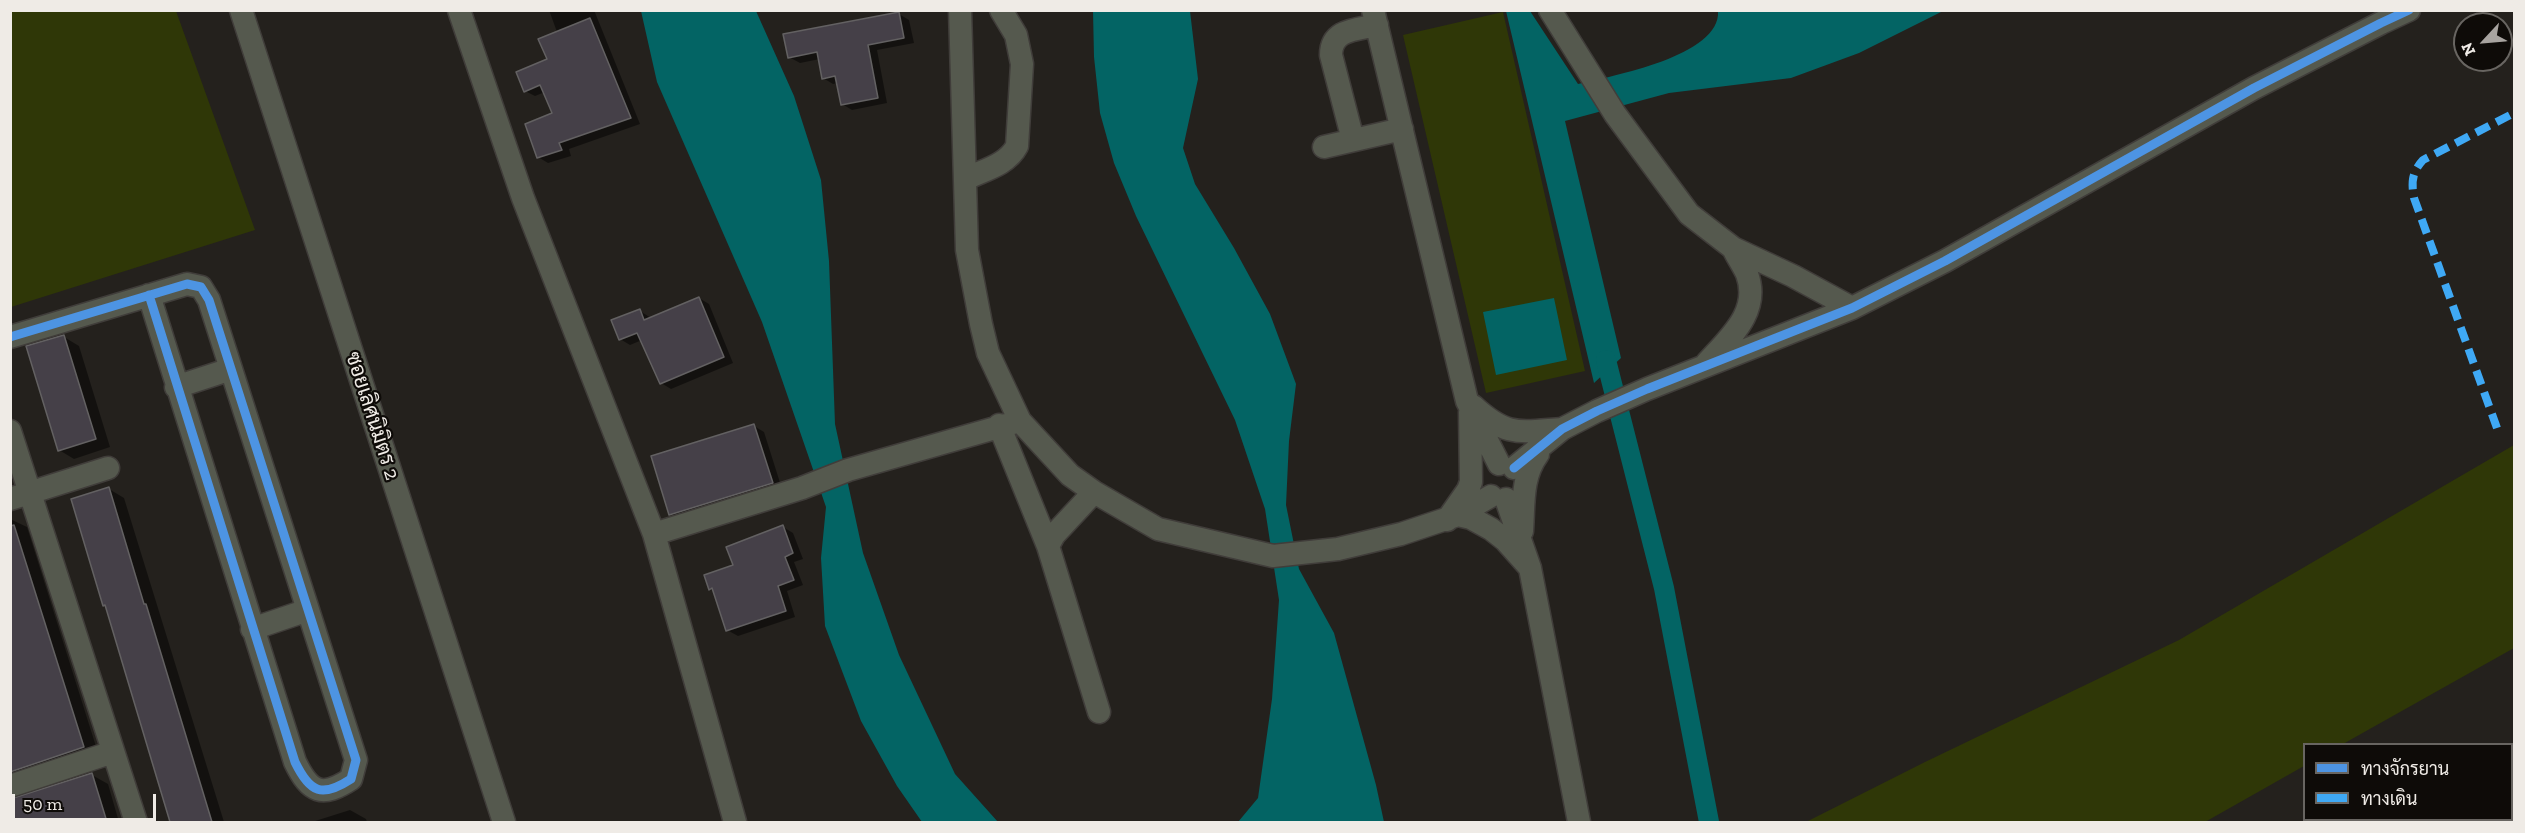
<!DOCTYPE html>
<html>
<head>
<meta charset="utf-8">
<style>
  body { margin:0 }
  #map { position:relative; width:2525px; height:833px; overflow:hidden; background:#24211d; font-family:"Zilla Slab",Sarabun,serif }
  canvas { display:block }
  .frame { position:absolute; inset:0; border:12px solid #efebe6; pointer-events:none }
  .legend { position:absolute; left:2303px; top:743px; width:210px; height:78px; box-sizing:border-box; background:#0e0b08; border:2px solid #686561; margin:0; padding:8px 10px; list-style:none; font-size:18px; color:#efebe6 }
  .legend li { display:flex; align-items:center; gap:12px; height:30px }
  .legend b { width:30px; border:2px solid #686561 }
  .north { position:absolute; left:2453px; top:12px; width:60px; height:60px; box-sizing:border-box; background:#0e0b08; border:2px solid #686561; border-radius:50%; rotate:244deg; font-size:16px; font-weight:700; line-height:24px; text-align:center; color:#efebe6 }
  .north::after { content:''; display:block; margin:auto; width:21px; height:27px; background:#a8a4a0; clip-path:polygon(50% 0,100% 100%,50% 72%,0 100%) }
  .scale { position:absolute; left:12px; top:794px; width:144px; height:27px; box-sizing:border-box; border:3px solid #efebe6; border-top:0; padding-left:8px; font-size:18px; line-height:21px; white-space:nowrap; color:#efebe6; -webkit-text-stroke:4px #0e0b08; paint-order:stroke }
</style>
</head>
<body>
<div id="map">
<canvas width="2525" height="833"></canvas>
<div class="frame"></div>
<ul class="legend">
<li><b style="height:8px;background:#4d94e3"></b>ทางจักรยาน</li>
<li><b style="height:8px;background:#3fa9f5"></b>ทางเดิน</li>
</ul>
<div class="north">N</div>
<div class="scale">50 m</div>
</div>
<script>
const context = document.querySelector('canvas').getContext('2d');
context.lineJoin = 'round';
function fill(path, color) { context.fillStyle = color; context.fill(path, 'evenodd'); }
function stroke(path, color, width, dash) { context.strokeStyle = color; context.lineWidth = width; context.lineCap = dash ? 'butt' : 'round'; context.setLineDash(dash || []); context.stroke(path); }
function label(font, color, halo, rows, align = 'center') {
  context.font = font + ' "Zilla Slab",Sarabun,serif'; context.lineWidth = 4.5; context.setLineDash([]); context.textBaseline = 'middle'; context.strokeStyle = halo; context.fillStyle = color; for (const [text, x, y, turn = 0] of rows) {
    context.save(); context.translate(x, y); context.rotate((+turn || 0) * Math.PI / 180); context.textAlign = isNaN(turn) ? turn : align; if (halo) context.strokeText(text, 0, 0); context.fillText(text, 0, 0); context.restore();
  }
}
fill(new Path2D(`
  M 11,10 L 176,11 L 255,230 L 11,307 Z
  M 1503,12 L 1585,371 L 1486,393 L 1403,35 Z
  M 2514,445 L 2514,648 L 2343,744 L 2304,744 L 2304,766 L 2205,822 L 1806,822 L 1925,762 L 2179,640 Z`), '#2f3707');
fill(new Path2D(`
  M 641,11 L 756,11 L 794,96 L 821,180 L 829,261 L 835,424 L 863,553 L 899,655 L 955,774 L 998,822 L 922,822 L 897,786 L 861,721 L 825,626 L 821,558 L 826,507 L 762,322 L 657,82 Z
  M 1093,11 L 1190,11 L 1198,79 L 1183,148 L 1195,184 L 1234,248 L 1270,314 L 1296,384 L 1289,441 L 1286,505 L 1299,569 L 1334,633 L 1376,785 L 1384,822 L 1238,822 L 1258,798 L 1272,699 L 1279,600 L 1265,509 L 1235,420 L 1136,216 L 1114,163 L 1100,113 L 1094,57 Z
  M 1506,11 L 1530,11 L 1578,84 C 1612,76 1721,56 1718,11 L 1943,11 L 1859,53 L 1791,78 L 1669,93 L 1565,121 L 1621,358 L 1594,383 Z
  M 1554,298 L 1567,360 L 1496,375 L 1483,312 Z`), '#036464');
fill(new Path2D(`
  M 549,10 L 594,10 L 640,124 L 569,149 L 571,156 L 548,163 L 538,157 L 554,113 L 545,92 L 535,96 L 525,91 L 548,60 L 557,32 Z
  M 899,14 L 909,20 L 914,43 L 877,50 L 887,103 L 852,110 L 842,104 L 838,83 L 833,84 L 823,78 L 820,59 L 800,63 L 789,57 Z
  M 699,298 L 709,304 L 733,363 L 671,389 L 661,383 L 642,340 L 630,345 L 620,339 L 640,311 L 651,318 Z
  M 64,337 L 79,346 L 110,447 L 74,459 L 59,450 Z
  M 754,426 L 764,432 L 782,489 L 681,520 L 671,514 Z
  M 10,449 L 19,478 L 10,481 Z
  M 109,489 L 124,498 L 224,822 L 172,822 L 107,607 L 104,605 Z
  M 10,519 L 27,527 L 99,756 L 10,780 Z
  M 783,527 L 793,533 L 803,559 L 794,562 L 803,585 L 787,591 L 795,617 L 738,636 L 727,630 L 715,591 L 710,588 Z
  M 92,775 L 108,784 L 119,822 L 16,822 L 10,800 Z
  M 350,810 L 366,819 L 367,822 L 312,822 Z`), '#0007');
stroke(new Path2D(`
  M 1606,360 L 1664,588 L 1709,822`), '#036464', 20);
const building = new Path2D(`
  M 899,12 L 904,38 L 868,45 L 878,98 L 841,105 L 835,76 L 822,79 L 817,52 L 788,58 L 783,34 Z
  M 590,18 L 631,118 L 559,143 L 562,150 L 537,158 L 525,124 L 552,113 L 540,85 L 524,92 L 516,72 L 547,59 L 538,39 Z
  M 699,297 L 724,357 L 660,384 L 637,333 L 619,340 L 611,320 L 640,309 L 644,320 Z
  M 64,335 L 96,439 L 58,451 L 26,346 Z
  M 754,424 L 773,483 L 669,515 L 651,456 Z
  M 109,487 L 144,604 L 146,604 L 212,822 L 170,822 L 105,605 L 103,606 L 71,499 Z
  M 14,525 L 84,747 L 10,772 L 10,526 Z
  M 783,525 L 793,553 L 785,557 L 794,580 L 778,586 L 786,611 L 726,631 L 712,588 L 709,590 L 704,575 L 733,565 L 726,547 Z
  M 92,773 L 107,822 L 14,822 L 10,799 Z`);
fill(building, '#454048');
stroke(building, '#636162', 1.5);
const street = new Path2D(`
  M 241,10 L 504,822
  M 459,10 L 523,198 L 654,534 L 735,822
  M 960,10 L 967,250 L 981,324 L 988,353 L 1020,421 L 1070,475 L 1094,492 L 1158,529 L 1273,556 L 1338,549 L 1401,534 L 1458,515 L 1471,518 L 1491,529 L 1505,540 L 1530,568
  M 1373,10 L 1467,401 L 1499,464
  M 1550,10 L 1615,114 L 1689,214 L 1733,248 L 1793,276 L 1852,308
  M 1353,140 L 1331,55 C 1331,29 1356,30 1377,25
  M 1324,147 L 1402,129
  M 965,179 C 984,170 1007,165 1017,146 L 1022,64 L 1016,35 L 1001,10
  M 10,337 L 187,284 L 201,287 L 209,300 L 356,760 L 351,779 C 322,798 310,793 295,762 L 149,295
  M 1706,364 C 1729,338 1761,312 1747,274 C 1743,265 1737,257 1733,248
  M 176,387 L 231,369
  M 1473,406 C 1507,437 1518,432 1562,429
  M 999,425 L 1048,546 L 1099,712
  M 10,431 L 136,822
  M 1514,468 L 1562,429 L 1597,411 L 1647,389 L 1852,308 L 1945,261 L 2254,88 L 2381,23 L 2409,10
  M 10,499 L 108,468
  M 1506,499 L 1530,568 L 1579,822
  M 1458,515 L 1491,496
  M 1447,520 L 1468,490 L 1471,482 L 1470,412
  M 1522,531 C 1524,504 1521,477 1538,454
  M 654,534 L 802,488 L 848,470 L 1020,421
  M 1048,546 L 1054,535 L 1094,492
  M 252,629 L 308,610
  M 10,786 L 113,752`);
stroke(street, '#403d3a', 25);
stroke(street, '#55594e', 22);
stroke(new Path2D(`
  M 2497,428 L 2414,198 C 2411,182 2412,172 2423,160 L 2514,113
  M 2512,804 L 2514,803
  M 2478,822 L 2484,820`), '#3fa9f5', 8, [15, 8]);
stroke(new Path2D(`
  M 10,337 L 187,284 L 201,287 L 209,300 L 356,760 L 351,779 C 322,798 310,793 295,762 L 149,295
  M 1514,468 L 1562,429 L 1597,411 L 1647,389 L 1852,308 L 1945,261 L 2254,88 L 2381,23 L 2409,10`), '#4d94e3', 9);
label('21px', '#efebe6', '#0e0b08', [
  ["ซอยเลิศนิมิตร 2",372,416,72]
]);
</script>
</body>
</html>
